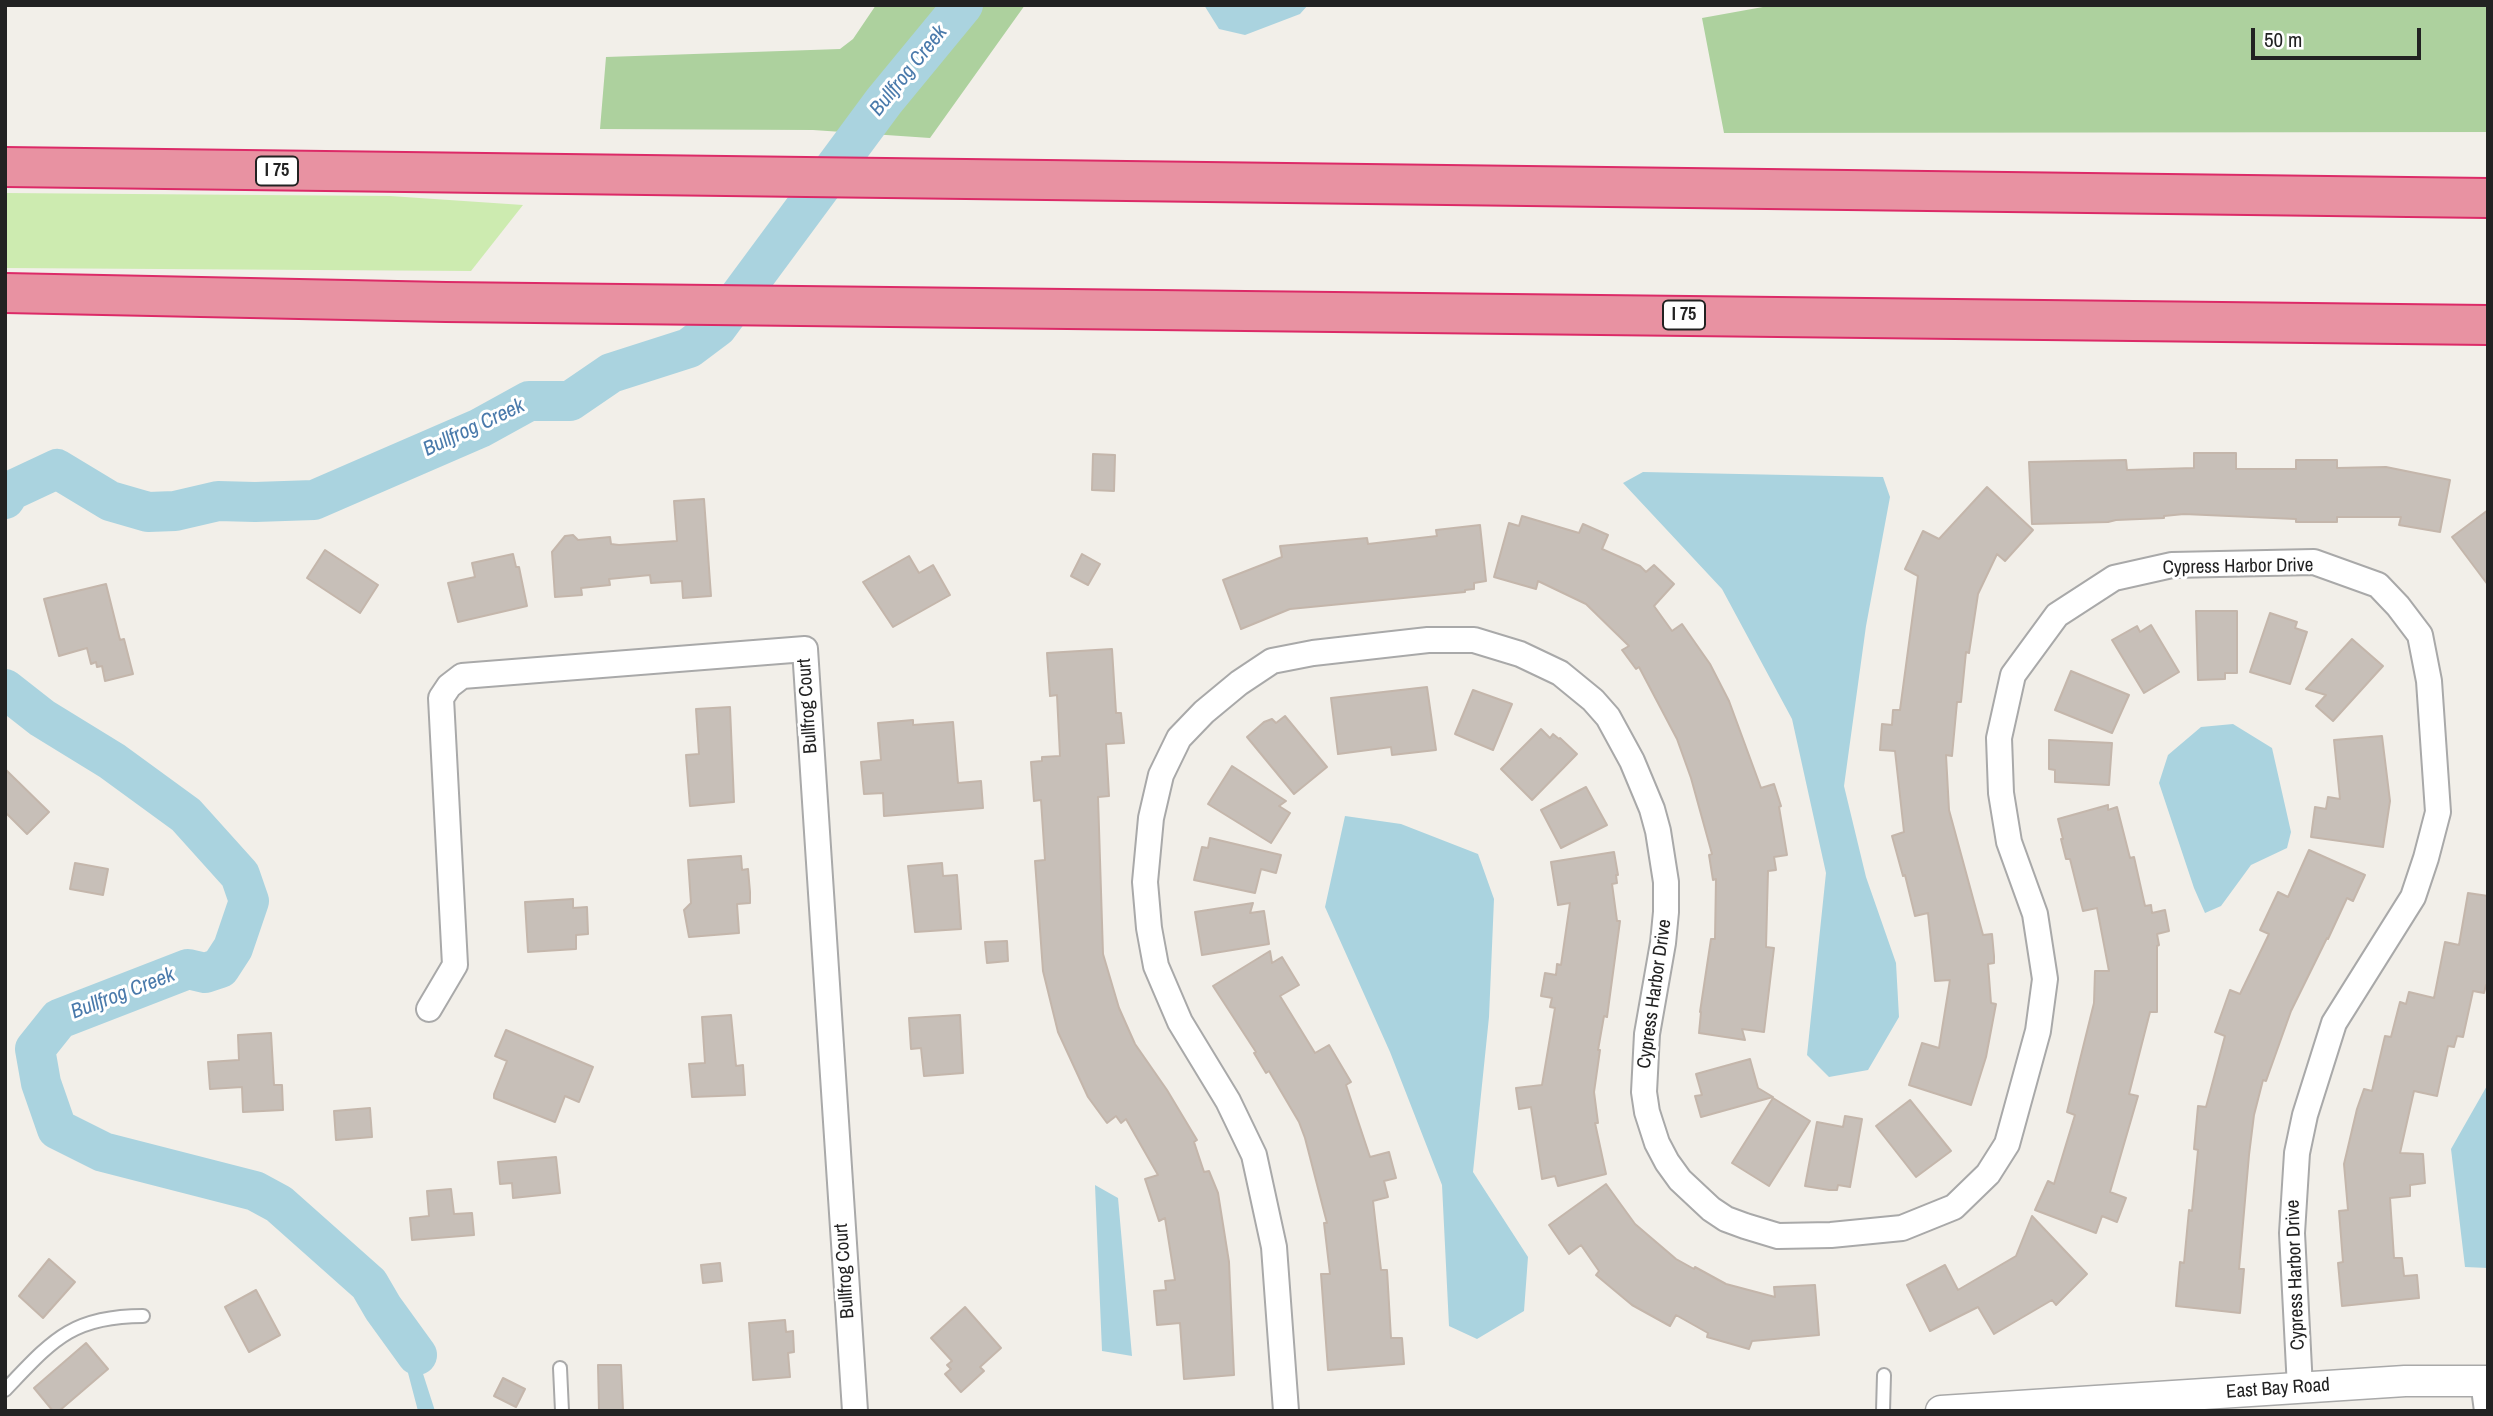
<!DOCTYPE html>
<html>
<head>
<meta charset="utf-8">
<style>
  body { margin:0 }
  #map { position:relative; width:2493px; height:1416px; overflow:hidden; background:#f2efe9; font-family:"Archivo Narrow",sans-serif }
  canvas { display:block }
  .frame { position:absolute; inset:0; border:7px solid #222; pointer-events:none }
  .scale { position:absolute; left:2251px; top:28px; width:170px; height:32px; box-sizing:border-box; border:4px solid #222; border-top:0; padding-left:9px; font-size:21px; line-height:24px; white-space:nowrap; color:#222; -webkit-text-stroke:5px #fff; paint-order:stroke }
</style>
</head>
<body>
<div id="map">
<canvas width="2493" height="1416"></canvas>
<div class="frame"></div>
<div class="scale">50 m</div>
</div>
<script>
const context = document.querySelector('canvas').getContext('2d');
context.lineJoin = 'round';
function fill(path, color) { context.fillStyle = color; context.fill(path, 'evenodd'); }
function stroke(path, color, width, dash) { context.strokeStyle = color; context.lineWidth = width; context.lineCap = dash ? 'butt' : 'round'; context.setLineDash(dash || []); context.stroke(path); }
function label(font, color, halo, rows, align = 'center') {
  context.font = font + ' "Archivo Narrow",sans-serif'; context.lineWidth = 6; context.setLineDash([]); context.textBaseline = 'middle'; context.strokeStyle = halo; context.fillStyle = color; for (const [text, x, y, turn = 0] of rows) {
    context.save(); context.translate(x, y); context.rotate((+turn || 0) * Math.PI / 180); context.textAlign = isNaN(turn) ? turn : align; if (halo) context.strokeText(text, 0, 0); context.fillText(text, 0, 0); context.restore();
  }
}
fill(new Path2D(`
  M 5,193 L 390,196 L 523,205 L 471,271 L 5,268 Z`), '#cdebb0');
fill(new Path2D(`
  M 876,5 L 1025,5 L 930,138 L 813,130 L 600,129 L 606,57 L 840,49 L 853,39 Z
  M 1774,5 L 2488,5 L 2488,132 L 1724,133 L 1702,18 Z`), '#add19e');
fill(new Path2D(`
  M 1204,5 L 1308,5 L 1300,14 L 1245,35 L 1219,29 Z
  M 1643,472 L 1883,477 L 1890,497 L 1866,626 L 1844,786 L 1866,877 L 1896,963 L 1899,1017 L 1868,1070 L 1829,1077 L 1807,1055 L 1826,873 L 1792,719 L 1722,589 L 1623,483 Z
  M 2233,724 L 2272,748 L 2291,832 L 2287,848 L 2251,865 L 2221,906 L 2205,913 L 2194,888 L 2159,783 L 2168,755 L 2201,727 Z
  M 1345,816 L 1401,824 L 1478,854 L 1494,899 L 1489,1017 L 1473,1172 L 1528,1257 L 1524,1311 L 1477,1339 L 1449,1326 L 1442,1185 L 1390,1052 L 1325,907 Z
  M 2488,1084 L 2488,1268 L 2465,1267 L 2451,1149 Z
  M 1095,1185 L 1118,1198 L 1132,1356 L 1102,1351 Z
  M 402,1350 L 417,1355 L 435,1411 L 418,1411 Z`), '#aad3df');
stroke(new Path2D(`
  M 5,499 L 10,491 L 57,469 L 110,501 L 148,512 L 175,511 L 218,501 L 255,502 L 314,500 L 480,428 L 529,401 L 570,401 L 611,373 L 689,348 L 717,327 L 884,101 L 963,5
  M 5,689 L 42,718 L 112,761 L 186,815 L 240,875 L 249,901 L 233,948 L 220,968 L 205,973 L 188,969 L 59,1019 L 35,1049 L 41,1083 L 57,1129 L 103,1152 L 255,1191 L 279,1204 L 369,1284 L 383,1308 L 417,1355`), '#aad3df', 40);
const building = new Path2D(`
  M 2194,453 L 2236,453 L 2236,469 L 2296,469 L 2296,460 L 2337,460 L 2337,468 L 2386,467 L 2450,480 L 2440,532 L 2399,525 L 2401,517 L 2337,517 L 2337,522 L 2296,522 L 2296,519 L 2184,514 L 2164,516 L 2164,518 L 2116,520 L 2108,522 L 2032,524 L 2029,462 L 2126,460 L 2127,470 L 2194,468 Z
  M 1093,454 L 1115,455 L 1114,491 L 1092,490 Z
  M 1987,487 L 2033,530 L 2005,561 L 1997,554 L 1978,594 L 1969,653 L 1966,652 L 1961,702 L 1957,702 L 1952,756 L 1946,755 L 1949,810 L 1983,935 L 1992,934 L 1994,956 L 1994,963 L 1988,964 L 1991,1003 L 1996,1004 L 1986,1057 L 1971,1105 L 1909,1085 L 1922,1043 L 1939,1048 L 1950,980 L 1935,981 L 1928,913 L 1915,916 L 1905,875 L 1903,876 L 1892,836 L 1904,832 L 1895,751 L 1880,750 L 1882,724 L 1892,725 L 1893,710 L 1900,710 L 1918,576 L 1905,569 L 1923,531 L 1939,539 Z
  M 704,499 L 711,596 L 683,598 L 682,581 L 651,583 L 650,575 L 609,579 L 610,585 L 581,588 L 582,595 L 555,597 L 552,552 L 565,536 L 573,535 L 578,540 L 610,537 L 611,544 L 619,545 L 677,541 L 674,501 Z
  M 2488,510 L 2488,585 L 2452,537 Z
  M 1522,516 L 1579,533 L 1583,524 L 1608,535 L 1602,549 L 1640,566 L 1646,572 L 1654,565 L 1674,584 L 1654,606 L 1672,631 L 1682,624 L 1710,664 L 1729,701 L 1761,788 L 1774,784 L 1781,806 L 1779,807 L 1787,855 L 1774,857 L 1776,870 L 1768,871 L 1766,947 L 1774,948 L 1764,1032 L 1742,1029 L 1745,1040 L 1699,1033 L 1701,1012 L 1700,1012 L 1711,939 L 1715,939 L 1716,879 L 1713,880 L 1709,855 L 1712,854 L 1691,778 L 1677,739 L 1639,667 L 1636,669 L 1622,650 L 1629,646 L 1586,604 L 1538,581 L 1536,589 L 1494,577 L 1509,523 L 1519,526 Z
  M 1480,525 L 1486,581 L 1474,583 L 1474,589 L 1465,590 L 1465,592 L 1290,609 L 1241,629 L 1223,580 L 1282,557 L 1280,546 L 1367,538 L 1368,544 L 1437,536 L 1436,530 Z
  M 325,550 L 378,585 L 360,613 L 307,578 Z
  M 513,554 L 516,567 L 519,567 L 527,606 L 458,622 L 448,583 L 475,577 L 472,563 Z
  M 1082,554 L 1100,564 L 1088,585 L 1071,576 Z
  M 909,556 L 919,573 L 933,565 L 950,595 L 893,627 L 863,582 Z
  M 106,584 L 120,640 L 124,639 L 133,674 L 105,681 L 102,666 L 97,667 L 96,662 L 91,664 L 87,648 L 59,656 L 44,599 Z
  M 2196,611 L 2237,611 L 2237,673 L 2225,673 L 2225,679 L 2198,680 Z
  M 2270,613 L 2297,622 L 2295,628 L 2307,632 L 2290,684 L 2250,672 Z
  M 2151,625 L 2179,672 L 2144,693 L 2112,640 L 2137,626 L 2140,632 Z
  M 2352,639 L 2383,666 L 2333,721 L 2316,706 L 2326,695 L 2306,689 Z
  M 1112,649 L 1116,713 L 1121,713 L 1124,743 L 1106,744 L 1109,796 L 1098,797 L 1103,954 L 1119,1008 L 1135,1044 L 1167,1090 L 1197,1140 L 1194,1142 L 1204,1172 L 1209,1171 L 1218,1193 L 1229,1262 L 1234,1375 L 1184,1379 L 1180,1323 L 1157,1325 L 1154,1291 L 1166,1290 L 1165,1281 L 1175,1280 L 1165,1218 L 1159,1221 L 1145,1179 L 1158,1175 L 1126,1119 L 1121,1123 L 1116,1116 L 1107,1123 L 1088,1097 L 1058,1032 L 1043,971 L 1035,861 L 1045,860 L 1041,800 L 1034,801 L 1031,762 L 1042,761 L 1042,757 L 1060,756 L 1057,695 L 1050,696 L 1047,653 Z
  M 2071,671 L 2129,695 L 2112,733 L 2055,710 Z
  M 1427,687 L 1436,750 L 1392,755 L 1391,747 L 1338,754 L 1331,698 Z
  M 1473,690 L 1512,704 L 1493,750 L 1455,734 Z
  M 730,707 L 734,802 L 690,806 L 686,755 L 699,754 L 696,709 Z
  M 1285,716 L 1327,767 L 1294,794 L 1247,737 L 1264,722 L 1272,719 L 1276,723 Z
  M 913,720 L 913,725 L 953,722 L 958,783 L 981,781 L 983,808 L 884,816 L 883,793 L 864,794 L 861,762 L 881,760 L 878,723 Z
  M 1541,729 L 1550,738 L 1553,734 L 1559,739 L 1560,738 L 1577,754 L 1532,800 L 1501,769 Z
  M 2382,736 L 2390,801 L 2383,847 L 2311,837 L 2315,807 L 2326,809 L 2328,797 L 2340,799 L 2334,740 Z
  M 2049,740 L 2112,743 L 2109,785 L 2055,782 L 2055,770 L 2049,769 Z
  M 1232,766 L 1286,801 L 1279,806 L 1290,813 L 1271,843 L 1208,804 Z
  M 5,769 L 49,812 L 27,834 L 5,812 Z
  M 1586,787 L 1607,825 L 1561,848 L 1541,810 Z
  M 2108,805 L 2108,810 L 2117,807 L 2130,858 L 2134,857 L 2145,906 L 2151,905 L 2152,913 L 2165,910 L 2169,931 L 2157,934 L 2159,945 L 2157,946 L 2157,1012 L 2150,1012 L 2129,1094 L 2138,1096 L 2110,1192 L 2126,1198 L 2117,1222 L 2102,1216 L 2096,1233 L 2035,1210 L 2048,1181 L 2054,1184 L 2075,1115 L 2067,1112 L 2094,1003 L 2095,971 L 2109,971 L 2097,908 L 2083,911 L 2070,859 L 2066,859 L 2061,839 L 2063,839 L 2058,819 Z
  M 1210,838 L 1281,855 L 1276,873 L 1261,869 L 1255,893 L 1194,880 L 1202,847 L 1208,848 Z
  M 2309,850 L 2365,875 L 2353,901 L 2347,898 L 2328,939 L 2327,938 L 2291,1011 L 2266,1081 L 2263,1080 L 2254,1115 L 2249,1155 L 2239,1269 L 2244,1269 L 2240,1313 L 2176,1306 L 2180,1262 L 2184,1263 L 2189,1210 L 2192,1211 L 2198,1150 L 2194,1149 L 2198,1106 L 2206,1107 L 2225,1036 L 2215,1032 L 2230,990 L 2240,994 L 2269,934 L 2260,930 L 2278,892 L 2288,897 Z
  M 1614,852 L 1618,875 L 1616,875 L 1617,883 L 1612,884 L 1617,921 L 1620,921 L 1607,1017 L 1604,1016 L 1598,1050 L 1600,1050 L 1594,1092 L 1598,1123 L 1595,1123 L 1606,1174 L 1558,1186 L 1555,1176 L 1542,1179 L 1531,1107 L 1519,1109 L 1516,1088 L 1542,1085 L 1555,1008 L 1550,1007 L 1552,998 L 1541,996 L 1545,973 L 1556,975 L 1557,964 L 1561,965 L 1570,903 L 1558,905 L 1551,862 Z
  M 741,856 L 742,870 L 748,869 L 750,892 L 750,903 L 737,904 L 739,933 L 689,937 L 684,910 L 691,903 L 688,860 Z
  M 75,863 L 108,869 L 103,895 L 70,889 Z
  M 942,863 L 943,876 L 957,875 L 961,929 L 915,932 L 908,866 Z
  M 2468,893 L 2488,896 L 2488,986 L 2486,985 L 2484,993 L 2473,991 L 2463,1037 L 2457,1036 L 2454,1047 L 2448,1046 L 2437,1096 L 2414,1091 L 2400,1153 L 2423,1154 L 2425,1183 L 2410,1185 L 2410,1196 L 2390,1198 L 2394,1258 L 2402,1258 L 2404,1276 L 2417,1275 L 2419,1298 L 2342,1306 L 2338,1263 L 2343,1262 L 2339,1211 L 2348,1210 L 2344,1164 L 2357,1109 L 2364,1089 L 2372,1091 L 2385,1036 L 2391,1037 L 2400,1002 L 2406,1004 L 2409,992 L 2434,998 L 2445,942 L 2459,945 Z
  M 573,899 L 573,908 L 587,907 L 588,934 L 576,935 L 576,949 L 528,952 L 525,902 Z
  M 1253,903 L 1250,913 L 1264,911 L 1269,944 L 1202,955 L 1195,912 Z
  M 1007,941 L 1008,961 L 987,963 L 985,942 Z
  M 1270,951 L 1272,963 L 1282,957 L 1299,985 L 1280,996 L 1315,1053 L 1329,1045 L 1351,1082 L 1346,1085 L 1370,1157 L 1389,1152 L 1396,1178 L 1384,1181 L 1388,1197 L 1373,1201 L 1381,1270 L 1387,1270 L 1391,1338 L 1402,1338 L 1404,1364 L 1328,1370 L 1321,1274 L 1330,1274 L 1324,1223 L 1327,1223 L 1305,1138 L 1299,1122 L 1269,1071 L 1266,1073 L 1254,1053 L 1256,1052 L 1213,986 Z
  M 731,1015 L 736,1066 L 743,1065 L 745,1095 L 692,1097 L 689,1064 L 705,1063 L 702,1017 Z
  M 960,1015 L 963,1073 L 924,1076 L 921,1048 L 911,1049 L 909,1018 Z
  M 506,1030 L 593,1067 L 579,1102 L 565,1096 L 555,1122 L 494,1098 L 494,1094 L 507,1061 L 495,1056 Z
  M 271,1033 L 274,1085 L 282,1085 L 283,1110 L 243,1112 L 242,1087 L 210,1089 L 208,1062 L 239,1060 L 238,1035 Z
  M 1750,1059 L 1758,1088 L 1773,1097 L 1701,1117 L 1695,1096 L 1702,1095 L 1696,1074 Z
  M 1773,1098 L 1810,1121 L 1769,1186 L 1732,1163 Z
  M 1910,1100 L 1951,1151 L 1916,1177 L 1876,1126 Z
  M 370,1108 L 372,1137 L 336,1140 L 334,1111 Z
  M 1845,1116 L 1862,1119 L 1850,1187 L 1838,1185 L 1837,1190 L 1829,1190 L 1805,1186 L 1817,1122 L 1843,1127 Z
  M 556,1157 L 560,1193 L 513,1198 L 512,1183 L 500,1184 L 498,1162 Z
  M 1606,1184 L 1635,1224 L 1676,1259 L 1694,1269 L 1695,1267 L 1726,1284 L 1775,1297 L 1774,1287 L 1815,1285 L 1819,1335 L 1752,1341 L 1749,1349 L 1707,1337 L 1708,1333 L 1676,1315 L 1670,1326 L 1632,1305 L 1596,1275 L 1599,1271 L 1581,1245 L 1569,1254 L 1549,1225 Z
  M 451,1189 L 454,1214 L 472,1213 L 474,1235 L 412,1240 L 410,1218 L 429,1216 L 427,1191 Z
  M 2032,1216 L 2087,1274 L 2056,1305 L 2052,1300 L 1994,1334 L 1978,1307 L 1930,1331 L 1907,1285 L 1945,1265 L 1958,1290 L 2016,1256 Z
  M 49,1259 L 75,1282 L 43,1318 L 19,1296 Z
  M 720,1263 L 722,1281 L 703,1283 L 701,1265 Z
  M 256,1290 L 280,1335 L 249,1352 L 225,1307 Z
  M 965,1307 L 1001,1348 L 980,1367 L 984,1371 L 961,1392 L 945,1374 L 951,1369 L 947,1365 L 952,1361 L 931,1338 Z
  M 785,1320 L 786,1332 L 793,1331 L 794,1352 L 788,1353 L 790,1377 L 753,1380 L 749,1323 Z
  M 86,1343 L 108,1369 L 59,1411 L 53,1411 L 34,1388 Z
  M 598,1365 L 621,1365 L 623,1410 L 599,1411 Z
  M 503,1378 L 525,1389 L 516,1407 L 494,1396 Z`);
fill(building, '#c7bfb8');
stroke(building, '#c4b6ab', 2);
const service = new Path2D(`
  M 560,1368 L 562,1411
  M 5,1390 C 52,1341 71,1316 143,1316
  M 1883,1411 L 1884,1375`);
const minor = new Path2D(`
  M 429,1009 L 455,965 L 441,698 L 449,686 L 462,676 L 805,649 L 855,1411
  M 2483,1381 L 2487,1411
  M 1286,1411 L 1274,1247 L 1254,1155 L 1228,1101 L 1180,1022 L 1156,966 L 1149,928 L 1145,882 L 1151,818 L 1161,775 L 1179,738 L 1204,712 L 1239,683 L 1272,661 L 1313,653 L 1428,640 L 1474,640 L 1520,654 L 1560,673 L 1593,700 L 1608,717 L 1632,761 L 1652,809 L 1658,831 L 1666,882 L 1666,912 L 1663,943 L 1647,1034 L 1644,1092 L 1647,1112 L 1657,1143 L 1667,1162 L 1680,1180 L 1711,1209 L 1726,1219 L 1745,1226 L 1778,1236 L 1831,1235 L 1902,1228 L 1954,1207 L 1988,1174 L 2007,1144 L 2038,1031 L 2045,979 L 2035,914 L 2009,842 L 2001,793 L 1999,738 L 2013,675 L 2057,615 L 2114,578 L 2172,565 L 2314,562 L 2378,585 L 2398,606 L 2420,635 L 2429,681 L 2438,812 L 2426,858 L 2413,897 L 2334,1023 L 2305,1115 L 2297,1153 L 2292,1233 L 2300,1388`);
const tertiary = new Path2D(`
  M 1941,1411 L 2405,1381 L 2488,1381`);
const motorway = new Path2D(`
  M 5,167 L 2488,198
  M 5,293 L 446,302 L 2488,325`);
stroke(service, '#a9a9a9', 16);
stroke(minor, '#a9a9a9', 28);
stroke(tertiary, '#a9a9a9', 33);
stroke(motorway, '#dc2a67', 42);
stroke(service, '#fff', 12);
stroke(minor, '#fff', 24);
stroke(tertiary, '#fff', 30);
stroke(motorway, '#e892a2', 38);
for (const [x, y, w] of [
  [277,171,42],
  [1684,315,42]
]) { const box = new Path2D(); box.roundRect(x - w / 2, y - 14.5, w, 29, 5); context.fillStyle = '#fff'; context.fill(box); stroke(box, '#222', 2); }
label('bold 18px', '#222', null, [
  ["I 75",277,171],
  ["I 75",1684,315]
]);
label('19px', '#222', '#fff', [
  ["Cypress Harbor Drive",2238,567,-1],
  ["Bullfrog Court",808,706,-94],
  ["Cypress Harbor Drive",1655,994,-82],
  ["Bullfrog Court",845,1271,-94],
  ["Cypress Harbor Drive",2296,1275,-92],
  ["East Bay Road",2278,1389,-4]
]);
label('italic 21px', '#4a7aab', '#fff', [
  ["Bullfrog Creek",909,71,-51],
  ["Bullfrog Creek",474,428,-25],
  ["Bullfrog Creek",123,994,-21]
]);
</script>
</body>
</html>
